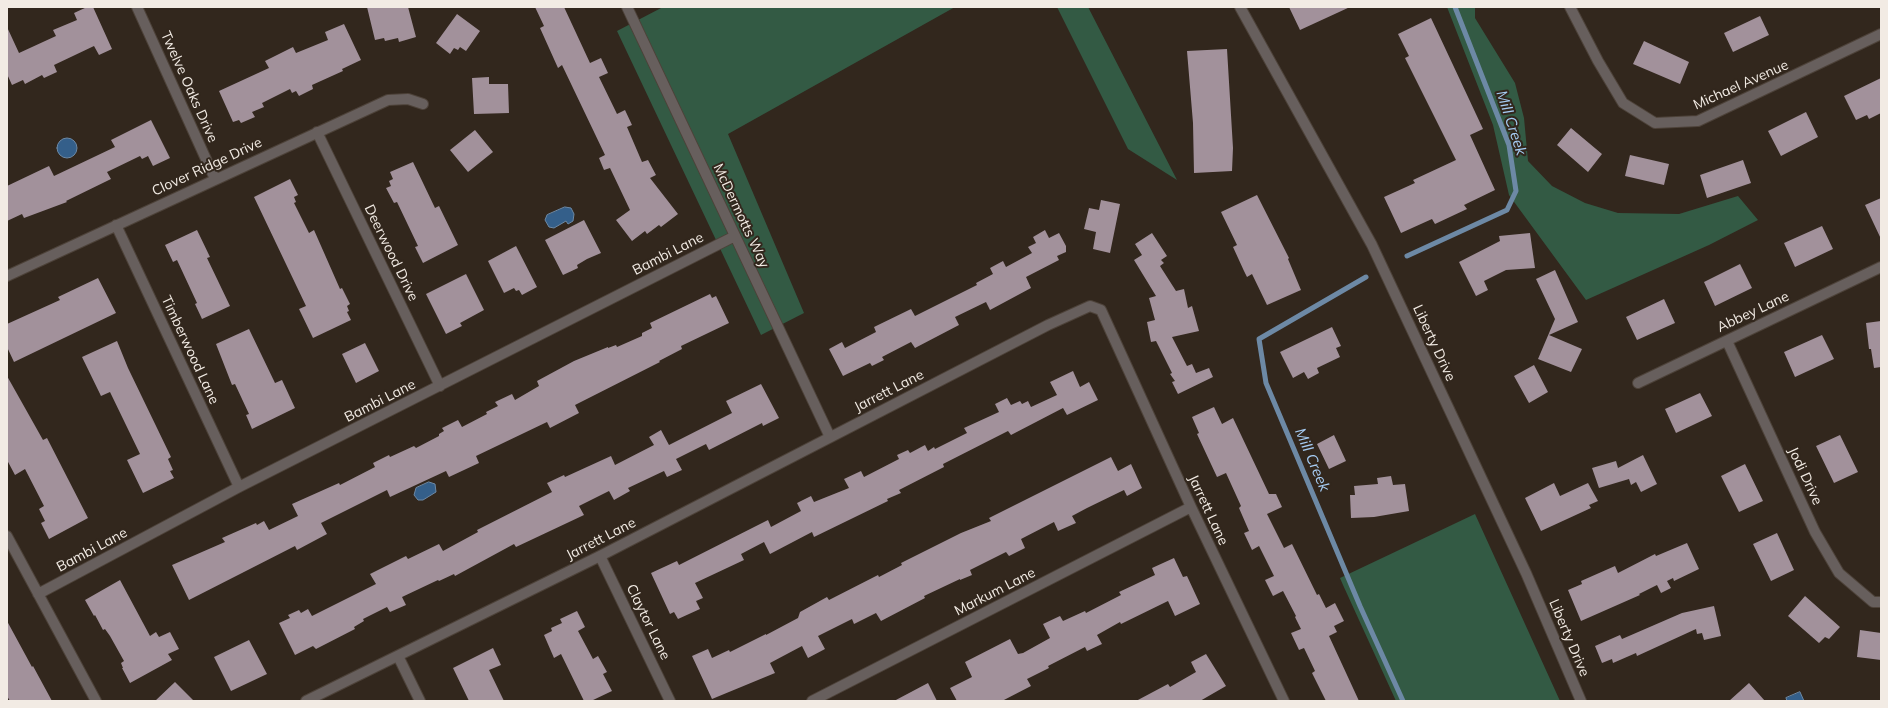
<!DOCTYPE html>
<html>
<head>
<meta charset="utf-8">
<style>
  body { margin:0 }
  #map { position:relative; width:1888px; height:708px; overflow:hidden; background:#32271d; font-family:Mulish,sans-serif }
  canvas { display:block }
  .frame { position:absolute; inset:0; border:8px solid #f2ebe4; pointer-events:none }
</style>
</head>
<body>
<div id="map">
<canvas width="1888" height="708"></canvas>
<div class="frame"></div>
</div>
<script>
const context = document.querySelector('canvas').getContext('2d');
context.lineJoin = 'round';
function fill(path, color) { context.fillStyle = color; context.fill(path, 'evenodd'); }
function stroke(path, color, width, dash) { context.strokeStyle = color; context.lineWidth = width; context.lineCap = dash ? 'butt' : 'round'; context.setLineDash(dash || []); context.stroke(path); }
function label(font, color, halo, rows, align = 'center') {
  context.font = font + ' Mulish,sans-serif'; context.lineWidth = 4; context.setLineDash([]); context.textBaseline = 'middle'; context.strokeStyle = halo; context.fillStyle = color; for (const [text, x, y, turn = 0] of rows) {
    context.save(); context.translate(x, y); context.rotate((+turn || 0) * Math.PI / 180); context.textAlign = isNaN(turn) ? turn : align; if (halo) context.strokeText(text, 0, 0); context.fillText(text, 0, 0); context.restore();
  }
}
fill(new Path2D(`
  M 663,7 L 955,7 L 728,134 L 804,313 L 761,335 L 617,31 Z
  M 1057,7 L 1088,7 L 1177,180 L 1128,149 Z
  M 1447,7 L 1475,7 L 1475,18 L 1515,83 L 1524,118 L 1528,161 L 1552,186 L 1585,203 L 1618,213 L 1679,214 L 1738,196 L 1758,220 L 1709,245 L 1586,300 L 1509,195 L 1493,125 Z
  M 1475,514 L 1560,701 L 1396,701 L 1343,585 L 1340,578 Z`), '#335a44');
const water = new Path2D(`
  M57 148a10 10 0 1 1 20 0a10 10 0 1 1-20 0Z
  M 565,207 L 571,208 L 574,214 L 573,221 L 568,224 L 566,221 L 554,228 L 549,227 L 545,220 L 547,215 Z
  M 429,482 L 435,484 L 436,492 L 423,500 L 418,500 L 414,495 L 416,488 Z
  M 1800,692 L 1804,701 L 1787,701 L 1786,698 Z`);
fill(water, '#345f8a');
stroke(water, '#6d89a5', 1);
stroke(new Path2D(`
  M 1407,256 L 1507,210 L 1516,191 L 1509,145 L 1455,7
  M 1366,277 L 1259,339 L 1266,383 L 1360,606 L 1403,701`), '#6d89a5', 5);
fill(new Path2D(`
  M 87,7 L 93,7 L 112,49 L 99,55 L 94,46 L 54,65 L 57,72 L 44,78 L 42,75 L 25,84 L 23,80 L 12,85 L 7,74 L 7,27 L 19,53 L 56,36 L 53,30 L 77,20 L 74,13 Z
  M 367,7 L 408,7 L 416,37 L 399,42 L 398,38 L 385,41 L 384,38 L 375,40 Z
  M 535,7 L 564,7 L 590,63 L 601,58 L 608,73 L 599,77 L 617,114 L 625,110 L 632,125 L 627,127 L 642,162 L 648,160 L 656,175 L 650,178 L 678,214 L 661,227 L 659,225 L 647,234 L 645,231 L 632,241 L 616,220 L 630,210 L 610,168 L 604,170 L 599,158 L 605,155 L 562,65 L 558,68 L 540,28 L 544,26 Z
  M 1289,7 L 1350,7 L 1300,30 Z
  M 457,14 L 480,31 L 466,51 L 460,47 L 458,50 L 454,48 L 450,54 L 436,43 Z
  M 1760,16 L 1769,35 L 1733,52 L 1724,33 Z
  M 1431,18 L 1483,129 L 1470,135 L 1495,190 L 1464,205 L 1467,209 L 1435,224 L 1432,219 L 1401,233 L 1384,197 L 1415,183 L 1413,180 L 1456,160 L 1405,58 L 1409,56 L 1398,34 Z
  M 344,24 L 361,60 L 342,69 L 343,71 L 312,85 L 313,89 L 299,96 L 296,91 L 292,93 L 290,89 L 262,103 L 264,107 L 252,112 L 255,117 L 241,123 L 239,120 L 233,122 L 219,91 L 269,68 L 265,61 L 293,47 L 296,53 L 328,40 L 325,32 Z
  M 1644,41 L 1689,62 L 1680,84 L 1633,64 Z
  M 1227,49 L 1233,148 L 1232,171 L 1194,173 L 1193,123 L 1187,51 Z
  M 489,77 L 489,84 L 508,84 L 509,113 L 474,114 L 472,78 Z
  M 1881,78 L 1881,113 L 1869,119 L 1867,115 L 1856,120 L 1844,96 Z
  M 1806,112 L 1818,137 L 1781,156 L 1768,131 Z
  M 151,120 L 170,158 L 153,166 L 148,156 L 142,159 L 140,156 L 107,172 L 111,179 L 66,201 L 67,202 L 24,218 L 22,214 L 7,221 L 7,186 L 49,166 L 54,176 L 115,147 L 111,140 Z
  M 1571,128 L 1602,154 L 1588,172 L 1557,145 Z
  M 475,130 L 493,152 L 468,172 L 450,150 Z
  M 1630,155 L 1669,164 L 1664,185 L 1625,176 Z
  M 1743,160 L 1751,183 L 1707,198 L 1700,175 Z
  M 413,162 L 435,208 L 439,206 L 458,245 L 423,263 L 415,247 L 418,246 L 397,202 L 394,203 L 386,188 L 391,186 L 389,181 L 393,179 L 390,172 Z
  M 290,179 L 298,195 L 294,197 L 296,202 L 294,203 L 309,233 L 314,230 L 340,289 L 342,288 L 350,304 L 347,306 L 349,311 L 347,312 L 351,320 L 313,338 L 299,309 L 306,306 L 254,197 Z
  M 1257,195 L 1289,258 L 1288,259 L 1301,290 L 1267,305 L 1252,274 L 1247,277 L 1244,271 L 1233,247 L 1237,245 L 1221,212 Z
  M 1881,198 L 1881,239 L 1865,205 Z
  M 1101,200 L 1120,204 L 1110,253 L 1093,249 L 1096,232 L 1084,229 L 1089,208 L 1099,210 Z
  M 584,220 L 601,253 L 587,259 L 577,265 L 578,268 L 563,275 L 545,240 Z
  M 1822,226 L 1833,249 L 1795,267 L 1784,243 Z
  M 197,230 L 210,257 L 207,258 L 230,306 L 202,319 L 195,304 L 197,303 L 177,260 L 173,262 L 165,245 Z
  M 1045,230 L 1049,238 L 1059,233 L 1066,246 L 1066,252 L 1057,256 L 1059,260 L 1026,277 L 1031,288 L 990,310 L 986,302 L 955,317 L 959,325 L 915,348 L 911,342 L 882,357 L 884,360 L 872,366 L 870,363 L 843,376 L 829,349 L 842,342 L 845,348 L 876,332 L 874,327 L 911,309 L 915,316 L 977,285 L 976,283 L 993,274 L 990,268 L 1003,261 L 1006,267 L 1032,253 L 1028,247 L 1036,243 L 1033,237 Z
  M 1152,233 L 1167,256 L 1161,260 L 1164,263 L 1160,266 L 1176,291 L 1184,289 L 1188,308 L 1192,306 L 1199,331 L 1172,337 L 1187,366 L 1192,364 L 1196,373 L 1209,368 L 1213,377 L 1178,394 L 1172,382 L 1175,381 L 1170,374 L 1172,373 L 1156,341 L 1151,342 L 1147,322 L 1155,320 L 1149,298 L 1156,296 L 1134,260 L 1142,255 L 1135,244 Z
  M 1530,233 L 1535,268 L 1506,270 L 1484,281 L 1488,290 L 1476,296 L 1459,262 L 1500,241 L 1499,236 Z
  M 516,246 L 537,287 L 522,295 L 519,290 L 516,291 L 514,288 L 504,293 L 488,261 Z
  M 1740,264 L 1752,288 L 1715,306 L 1704,282 Z
  M 1555,270 L 1578,322 L 1549,335 L 1582,349 L 1571,372 L 1538,359 L 1555,319 L 1536,279 Z
  M 466,274 L 484,310 L 460,323 L 462,326 L 446,334 L 426,294 Z
  M 98,278 L 116,313 L 14,362 L 7,347 L 7,324 L 60,300 L 58,297 Z
  M 710,294 L 712,298 L 716,296 L 729,323 L 681,346 L 682,349 L 659,361 L 660,362 L 575,405 L 579,413 L 550,428 L 547,422 L 476,456 L 479,463 L 449,477 L 446,471 L 390,497 L 387,490 L 321,523 L 327,534 L 297,550 L 295,546 L 189,600 L 172,565 L 225,542 L 222,538 L 256,523 L 257,525 L 264,521 L 269,530 L 298,516 L 292,504 L 339,483 L 340,485 L 375,467 L 373,463 L 389,455 L 390,457 L 414,446 L 416,448 L 439,436 L 439,434 L 444,431 L 442,428 L 458,420 L 462,427 L 487,414 L 486,412 L 498,406 L 495,402 L 512,394 L 515,400 L 539,386 L 537,381 L 574,361 L 608,347 L 608,348 L 616,345 L 617,347 L 642,336 L 642,333 L 652,328 L 650,323 Z
  M 1664,299 L 1675,323 L 1637,340 L 1626,317 Z
  M 1881,321 L 1881,367 L 1874,368 L 1871,349 L 1869,349 L 1866,323 Z
  M 1332,327 L 1341,346 L 1336,348 L 1340,357 L 1317,368 L 1319,373 L 1308,379 L 1304,372 L 1293,378 L 1280,352 Z
  M 249,329 L 275,383 L 282,380 L 295,408 L 252,429 L 246,415 L 249,414 L 235,384 L 232,385 L 216,344 Z
  M 1822,335 L 1834,359 L 1795,377 L 1784,352 Z
  M 117,341 L 128,368 L 171,457 L 168,459 L 173,470 L 170,471 L 174,478 L 143,493 L 127,460 L 140,454 L 110,392 L 101,396 L 82,357 Z
  M 365,343 L 379,371 L 356,383 L 342,354 Z
  M 1534,365 L 1548,392 L 1529,403 L 1514,376 Z
  M 1073,371 L 1080,387 L 1089,382 L 1098,400 L 1067,415 L 1063,408 L 1011,435 L 1008,431 L 943,464 L 944,467 L 899,490 L 901,493 L 887,499 L 888,501 L 814,537 L 812,532 L 770,554 L 764,542 L 741,554 L 744,560 L 695,583 L 703,598 L 696,601 L 700,609 L 678,619 L 674,612 L 670,614 L 651,573 L 677,561 L 679,565 L 768,520 L 771,527 L 801,511 L 797,503 L 811,496 L 814,502 L 849,488 L 844,479 L 861,471 L 864,477 L 899,459 L 897,455 L 908,450 L 910,453 L 925,445 L 928,451 L 934,447 L 935,449 L 967,433 L 964,428 L 999,412 L 995,404 L 1007,398 L 1011,405 L 1020,401 L 1022,404 L 1028,401 L 1031,407 L 1057,395 L 1050,382 Z
  M 7,376 L 43,440 L 47,438 L 88,518 L 49,539 L 41,523 L 45,521 L 39,509 L 44,506 L 25,469 L 15,475 L 7,460 Z
  M 761,384 L 779,418 L 763,426 L 762,423 L 709,450 L 706,444 L 676,459 L 682,470 L 667,477 L 664,471 L 628,488 L 630,491 L 614,500 L 609,491 L 579,506 L 584,515 L 516,547 L 514,544 L 455,576 L 454,574 L 439,581 L 438,580 L 402,597 L 406,605 L 390,612 L 387,607 L 363,619 L 364,621 L 354,627 L 355,629 L 316,649 L 313,646 L 295,655 L 279,623 L 290,618 L 288,615 L 299,610 L 301,613 L 308,609 L 312,616 L 376,584 L 370,574 L 406,556 L 408,559 L 439,544 L 443,551 L 478,532 L 477,530 L 552,492 L 547,483 L 564,475 L 565,477 L 611,456 L 615,465 L 654,445 L 649,437 L 661,430 L 669,445 L 732,413 L 726,401 Z
  M 1700,393 L 1712,416 L 1676,433 L 1665,409 Z
  M 1214,407 L 1222,424 L 1233,418 L 1269,494 L 1276,494 L 1282,507 L 1267,514 L 1284,548 L 1292,544 L 1317,595 L 1319,594 L 1326,608 L 1335,603 L 1344,621 L 1334,626 L 1337,632 L 1329,636 L 1359,701 L 1326,701 L 1312,673 L 1315,671 L 1304,648 L 1299,650 L 1291,633 L 1301,629 L 1295,617 L 1296,616 L 1283,591 L 1273,596 L 1265,580 L 1274,576 L 1259,546 L 1252,550 L 1244,533 L 1249,531 L 1239,508 L 1241,506 L 1226,473 L 1217,477 L 1197,434 L 1199,433 L 1192,417 Z
  M 1334,435 L 1346,461 L 1329,469 L 1317,444 Z
  M 1840,435 L 1858,472 L 1834,483 L 1816,446 Z
  M 1643,455 L 1657,484 L 1641,492 L 1636,482 L 1631,485 L 1629,479 L 1599,488 L 1592,468 L 1616,461 L 1618,468 Z
  M 1111,457 L 1118,471 L 1131,464 L 1142,488 L 1127,496 L 1124,490 L 1087,508 L 1072,516 L 1076,523 L 1058,531 L 1054,522 L 1021,539 L 1025,548 L 1009,556 L 1006,552 L 970,570 L 972,575 L 960,580 L 960,579 L 924,596 L 925,598 L 881,621 L 876,613 L 854,624 L 852,619 L 818,636 L 825,649 L 808,658 L 802,646 L 770,663 L 775,673 L 712,699 L 692,656 L 708,649 L 712,658 L 729,650 L 730,652 L 766,634 L 766,635 L 798,618 L 800,612 L 827,597 L 829,600 L 878,575 L 879,577 L 902,565 L 901,563 L 961,533 L 991,521 L 989,518 Z
  M 1745,464 L 1763,501 L 1739,512 L 1721,476 Z
  M 1391,476 L 1393,485 L 1405,484 L 1409,511 L 1374,517 L 1351,518 L 1350,495 L 1355,495 L 1354,486 L 1378,484 L 1377,478 Z
  M 1554,483 L 1560,496 L 1588,483 L 1598,501 L 1589,505 L 1591,508 L 1541,531 L 1525,498 Z
  M 1777,533 L 1794,570 L 1771,581 L 1753,544 Z
  M 1687,543 L 1699,569 L 1674,581 L 1673,578 L 1667,581 L 1671,588 L 1661,593 L 1657,585 L 1639,594 L 1640,595 L 1581,621 L 1568,590 L 1582,584 L 1581,581 L 1615,566 L 1618,573 L 1655,554 L 1656,556 Z
  M 1174,558 L 1183,577 L 1187,576 L 1200,604 L 1175,616 L 1168,601 L 1121,624 L 1120,622 L 1097,635 L 1102,644 L 1087,651 L 1085,647 L 1048,666 L 1049,668 L 1027,679 L 1031,686 L 1002,701 L 957,701 L 950,688 L 972,677 L 965,662 L 1010,639 L 1018,654 L 1023,653 L 1050,638 L 1043,624 L 1060,616 L 1063,621 L 1085,611 L 1086,613 L 1121,595 L 1119,592 L 1155,575 L 1152,568 Z
  M 120,580 L 150,636 L 156,632 L 159,637 L 170,632 L 179,649 L 168,654 L 172,660 L 130,683 L 122,668 L 123,668 L 121,663 L 124,661 L 110,636 L 105,629 L 103,630 L 95,615 L 94,616 L 85,600 Z
  M 1805,596 L 1840,627 L 1829,639 L 1825,637 L 1819,643 L 1788,616 Z
  M 1714,606 L 1721,636 L 1704,640 L 1702,633 L 1697,634 L 1696,629 L 1637,656 L 1636,653 L 1613,663 L 1612,659 L 1602,663 L 1595,646 L 1620,635 L 1622,639 L 1682,613 Z
  M 577,611 L 585,627 L 578,631 L 593,659 L 598,656 L 607,672 L 603,674 L 612,691 L 591,701 L 584,701 L 561,654 L 554,658 L 544,635 L 552,631 L 551,628 L 562,623 L 560,619 Z
  M 7,621 L 32,667 L 33,666 L 52,701 L 10,701 L 7,696 Z
  M 1860,630 L 1881,633 L 1881,660 L 1857,657 Z
  M 249,640 L 267,674 L 231,691 L 214,657 Z
  M 493,648 L 501,665 L 489,670 L 504,701 L 469,701 L 453,668 Z
  M 1206,654 L 1226,686 L 1200,701 L 1136,701 L 1168,684 L 1170,687 L 1196,672 L 1191,662 Z
  M 175,682 L 194,701 L 155,701 Z
  M 928,683 L 937,701 L 894,701 Z
  M 1749,683 L 1765,701 L 1729,701 Z`), '#a2919b');
const minor = new Path2D(`
  M 137,7 L 215,179
  M 627,7 L 830,437
  M 1240,7 L 1372,245 L 1526,573 L 1581,701
  M 1570,7 L 1598,61 L 1623,103 L 1655,123 L 1698,121 L 1881,34
  M 317,132 L 440,386
  M 116,225 L 239,487
  M 7,276 L 388,100 L 408,99 L 423,104
  M 1727,341 L 1815,532 L 1839,573 L 1873,602 L 1881,602
  M 1638,383 L 1881,267
  M 7,536 L 96,701
  M 600,556 L 670,701
  M 38,594 L 239,487 L 735,236
  M 398,656 L 420,701
  M 306,701 L 600,556 L 1048,325 L 1090,306 L 1101,310 L 1191,507 L 1284,701
  M 812,701 L 1191,507`);
stroke(minor, '#4d4239', 12);
stroke(minor, '#675f5d', 10);
label('14px', '#f2ebe4', '#32271d', [
  ["Michael Avenue",1741,85,-24],
  ["Twelve Oaks Drive",189,87,66],
  ["Clover Ridge Drive",207,167,-25],
  ["McDermotts Way",741,216,65],
  ["Deerwood Drive",391,253,64],
  ["Bambi Lane",668,254,-27],
  ["Abbey Lane",1753,312,-25],
  ["Liberty Drive",1434,343,65],
  ["Timberwood Lane",190,350,65],
  ["Jarrett Lane",889,391,-27],
  ["Bambi Lane",380,401,-27],
  ["Jodi Drive",1805,476,65],
  ["Jarrett Lane",1208,510,65],
  ["Jarrett Lane",601,539,-27],
  ["Bambi Lane",92,550,-28],
  ["Markum Lane",995,592,-27],
  ["Claytor Lane",648,622,64],
  ["Liberty Drive",1569,638,67]
]);
label('italic 15px', '#a6ccf3', '#32271d', [
  ["Mill Creek",1511,123,72],
  ["Mill Creek",1312,460,67]
]);
</script>
</body>
</html>
